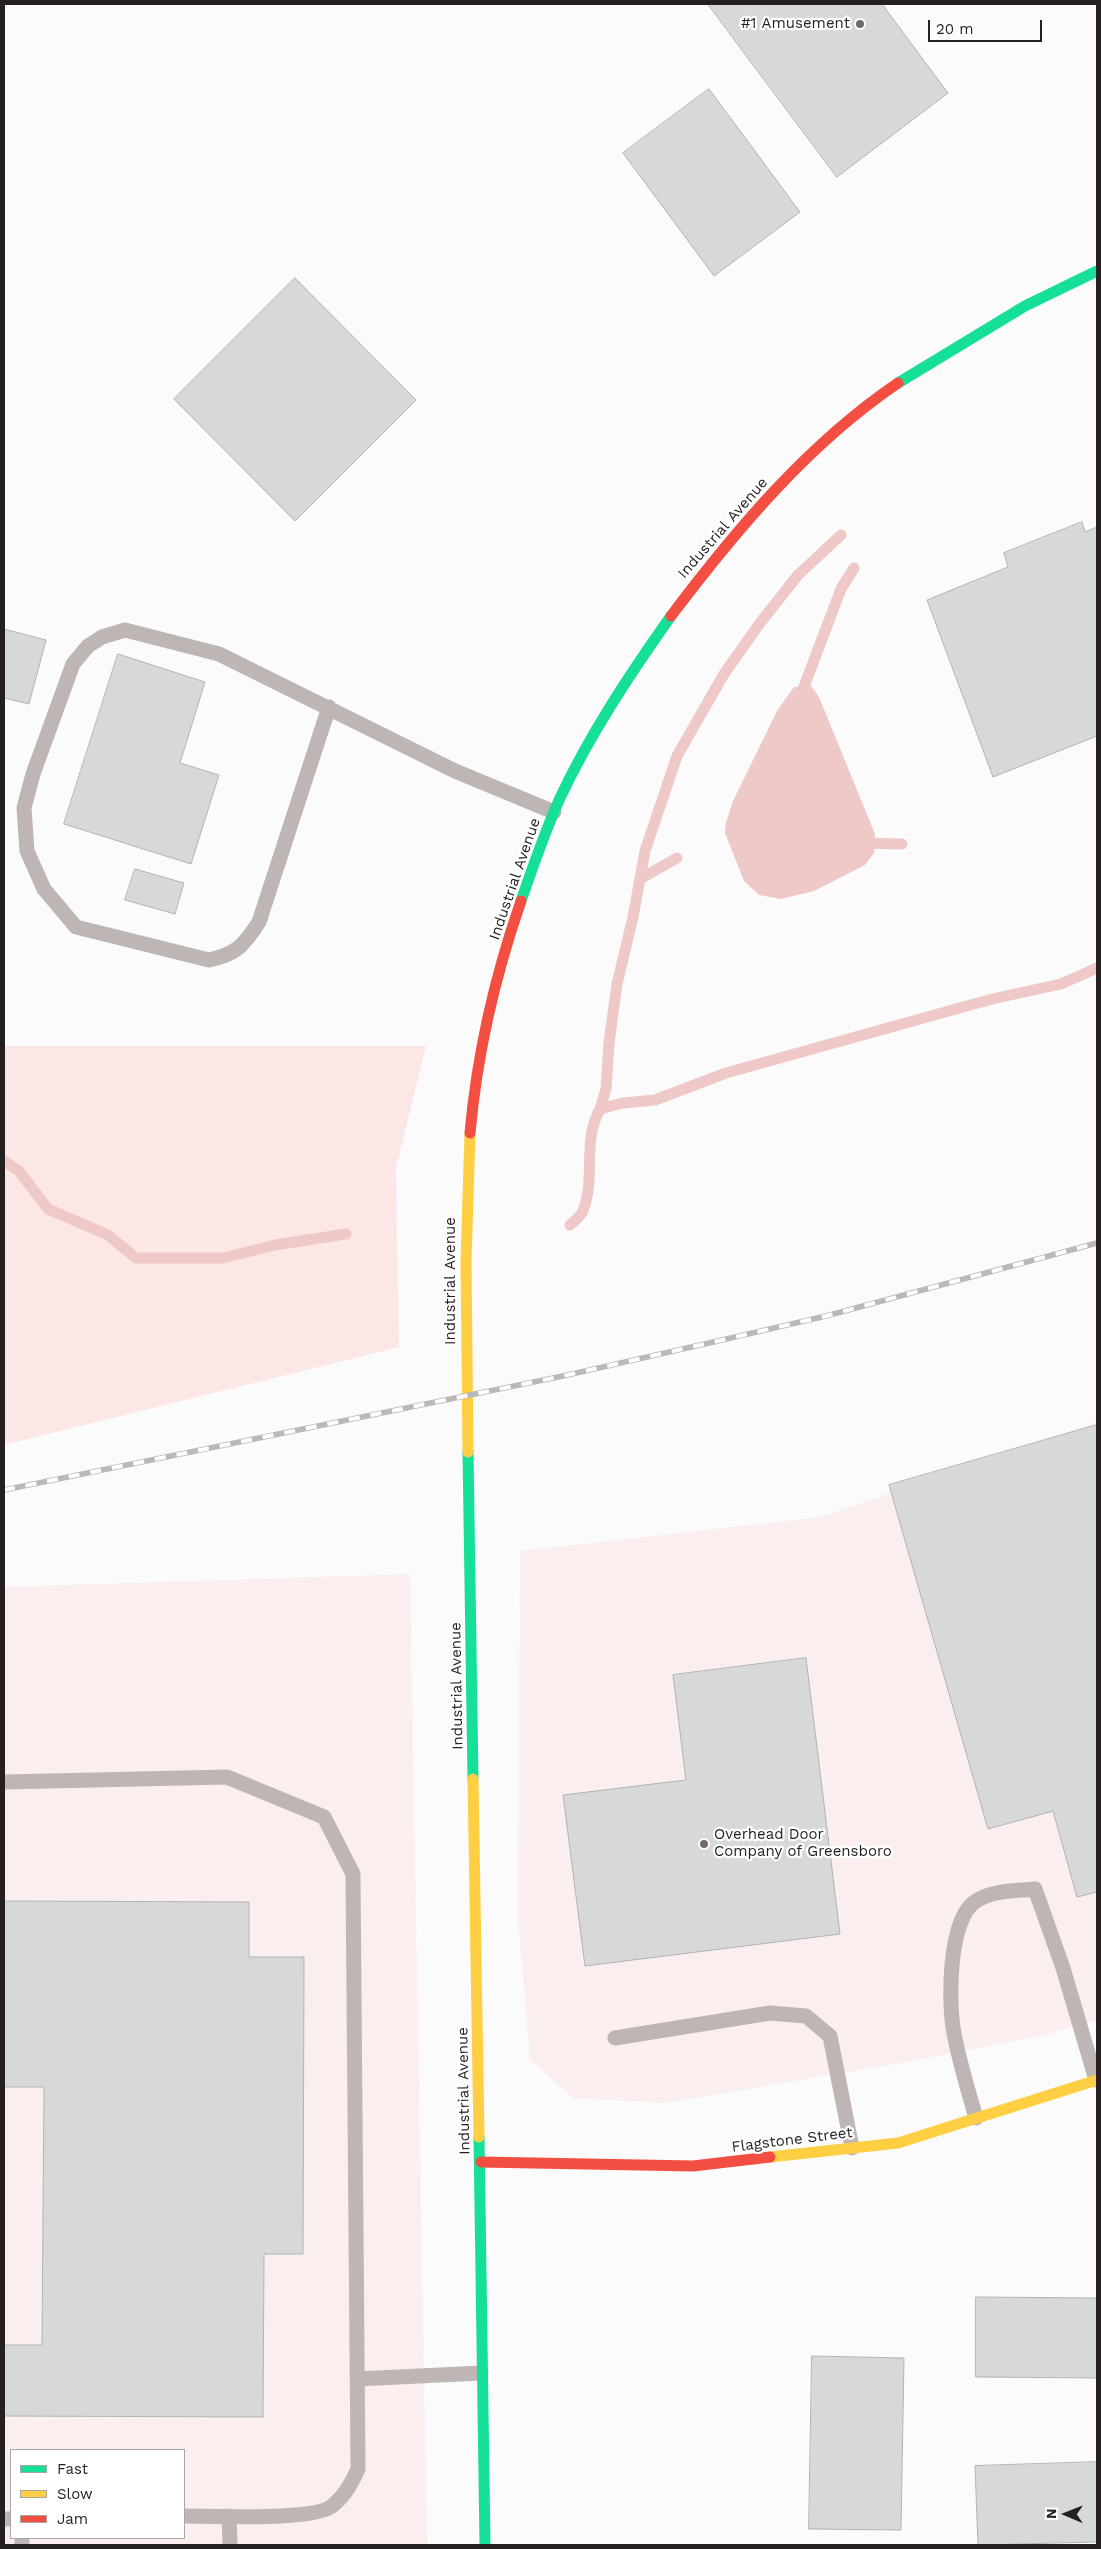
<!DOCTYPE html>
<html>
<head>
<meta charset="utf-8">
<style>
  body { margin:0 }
  #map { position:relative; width:1101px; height:2549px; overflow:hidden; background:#fcfbfb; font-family:"Work Sans",sans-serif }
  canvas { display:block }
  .frame { position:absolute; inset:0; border:5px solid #251f1f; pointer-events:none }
  .legend { position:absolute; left:10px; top:2449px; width:175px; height:90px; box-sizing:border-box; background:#fff; border:1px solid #a8a5a5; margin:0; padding:6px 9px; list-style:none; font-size:15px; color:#251f1f }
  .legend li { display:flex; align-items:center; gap:10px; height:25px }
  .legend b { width:25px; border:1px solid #a8a5a5 }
  .north { position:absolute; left:1041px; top:2489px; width:50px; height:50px; -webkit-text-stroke:4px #fff; paint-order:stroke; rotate:271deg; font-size:14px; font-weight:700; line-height:20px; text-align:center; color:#251f1f }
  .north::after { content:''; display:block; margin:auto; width:18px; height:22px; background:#251f1f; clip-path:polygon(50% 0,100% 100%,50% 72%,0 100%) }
  .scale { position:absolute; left:928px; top:20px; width:114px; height:22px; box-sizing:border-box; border:2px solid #251f1f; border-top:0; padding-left:6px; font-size:15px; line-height:18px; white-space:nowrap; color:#251f1f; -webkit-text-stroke:4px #fff; paint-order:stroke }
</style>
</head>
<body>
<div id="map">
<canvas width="1101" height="2549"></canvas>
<div class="frame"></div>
<ul class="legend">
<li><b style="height:6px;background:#16e098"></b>Fast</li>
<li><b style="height:6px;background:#ffcf43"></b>Slow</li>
<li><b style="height:6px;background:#f24e42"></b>Jam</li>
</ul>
<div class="north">N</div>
<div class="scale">20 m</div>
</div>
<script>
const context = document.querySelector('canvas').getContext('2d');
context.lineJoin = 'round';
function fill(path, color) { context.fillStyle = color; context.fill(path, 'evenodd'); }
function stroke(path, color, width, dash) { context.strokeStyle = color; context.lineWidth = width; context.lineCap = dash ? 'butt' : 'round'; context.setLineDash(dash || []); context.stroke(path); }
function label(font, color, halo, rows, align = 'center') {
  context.font = font + ' "Work Sans",sans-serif'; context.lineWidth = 4.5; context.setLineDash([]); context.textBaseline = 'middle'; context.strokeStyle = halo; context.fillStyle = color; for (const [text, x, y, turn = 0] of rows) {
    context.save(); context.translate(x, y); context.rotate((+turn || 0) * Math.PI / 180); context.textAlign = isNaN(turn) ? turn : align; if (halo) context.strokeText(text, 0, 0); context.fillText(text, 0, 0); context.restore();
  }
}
fill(new Path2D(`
  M 1097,1422 L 1097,2020 L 1041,2036 L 895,2064 L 665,2103 L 573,2098 L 530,2060 L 518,1918 L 520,1551 L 821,1517 Z
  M 410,1574 L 427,2545 L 4,2545 L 4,1587 ZM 11,2450 L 184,2450 L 184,2538 L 11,2538 Z`), '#faeeee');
fill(new Path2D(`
  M 4,1046 L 426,1046 L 396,1168 L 399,1347 L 4,1445 Z`), '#fce7e7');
fill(new Path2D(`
  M 811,686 L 819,697 L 875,834 L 874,853 L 865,865 L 814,891 L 781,899 L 759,895 L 744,881 L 725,833 L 726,823 L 733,801 L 777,711 L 794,687 Z`), '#efc9c8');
stroke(new Path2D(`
  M 799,700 L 841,589 L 854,568
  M 859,843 L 902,844
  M 640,879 L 677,858
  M 600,1109 L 606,1089 L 609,1043 L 617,984 L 633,917 L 645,851 L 677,756 L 724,674 L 760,623 L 798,575 L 841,535
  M 4,1161 L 19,1171 L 48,1209 L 108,1235 L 136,1258 L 223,1258 L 275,1245 L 346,1234
  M 570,1225 C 574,1221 581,1216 583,1211 C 596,1177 582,1141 600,1109 L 623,1103 L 655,1100 L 726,1073 L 992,999 L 1061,984 L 1097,968`), '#efc9c8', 11);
const building = new Path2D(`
  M 708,4 L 882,4 L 948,93 L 837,177 Z
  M 709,89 L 800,212 L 714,276 L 623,153 Z
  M 295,278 L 416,400 L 295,521 L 174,399 Z
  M 1082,522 L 1085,532 L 1097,527 L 1097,736 L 993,777 L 927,600 L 1008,567 L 1004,553 Z
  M 4,629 L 46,640 L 29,704 L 4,698 Z
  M 118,654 L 205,682 L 180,763 L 219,775 L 191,864 L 64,824 Z
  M 135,869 L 184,883 L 175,914 L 125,900 Z
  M 1097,1425 L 1097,1892 L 1077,1897 L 1053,1811 L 988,1829 L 889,1485 Z
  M 806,1658 L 840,1934 L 585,1966 L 563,1795 L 686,1780 L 673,1675 Z
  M 4,1901 L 249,1902 L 249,1957 L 304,1957 L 303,2254 L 264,2254 L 263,2417 L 4,2416 L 4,2345 L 42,2345 L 44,2087 L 4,2087 Z
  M 976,2297 L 1097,2298 L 1097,2378 L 976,2377 Z
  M 812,2356 L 904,2358 L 901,2530 L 809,2529 Z
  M 1097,2462 L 1097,2542 L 978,2545 L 975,2466 Z`);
fill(building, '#d7d9d8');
stroke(building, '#b2b4b3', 1);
stroke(new Path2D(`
  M 329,707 L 259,922 C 244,945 237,954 209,960 L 76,927 L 44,889 L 27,851 L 24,808 L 33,774 L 73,664 L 88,646 L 102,637 L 125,630 L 219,654 L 455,771 L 554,812
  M 4,1782 L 227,1777 L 324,1817 L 353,1874 L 358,2469 C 352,2483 345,2496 332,2506 C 315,2521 211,2516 184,2516
  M 615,2038 L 770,2013 L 806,2016 L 830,2036 L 852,2148
  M 976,2118 C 968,2090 959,2061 954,2033 C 948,2004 948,1918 976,1901 C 993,1890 1015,1891 1035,1889 L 1063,1968 L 1096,2080
  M 357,2379 L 481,2373
  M 229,2516 L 230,2545
  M 4,2519 L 11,2519
  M 22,2538 L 22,2545`), '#beb6b5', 15);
stroke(new Path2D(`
  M 898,383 L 1025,306 L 1097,271
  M 521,901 C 533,866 545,831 560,798 C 590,734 630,674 671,616
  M 468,1452 L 473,1779
  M 479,2137 L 485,2545`), '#16e098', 11);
stroke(new Path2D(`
  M 468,1452 L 466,1261 L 470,1133
  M 473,1779 L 479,2137
  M 770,2157 L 898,2143 L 1097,2080`), '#ffcf43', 11);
stroke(new Path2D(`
  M 671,616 C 736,530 808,444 898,383
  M 470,1133 C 477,1054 495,976 521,901
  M 481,2162 L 693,2166 L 770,2157`), '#f24e42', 11);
const rail = new Path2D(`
  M 4,1490 L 563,1376 L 709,1343 L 826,1316 L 1097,1243`);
stroke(rail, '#bbb8b8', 5.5);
stroke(rail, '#fff', 4, [11]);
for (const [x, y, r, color] of [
  [860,24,5,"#706c6c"],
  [704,1844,5,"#706c6c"]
]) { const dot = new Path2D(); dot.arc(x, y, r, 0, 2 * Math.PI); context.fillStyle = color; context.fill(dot); stroke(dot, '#fff', 2); }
label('15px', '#251f1f', '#fff', [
  ["#1 Amusement",850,24],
  ["Overhead Door",714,1835,"left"],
  ["Company of Greensboro",714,1852,"left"]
], 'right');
label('15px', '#251f1f', '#fff', [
  ["Industrial Avenue",723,528,-49],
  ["Industrial Avenue",515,879,-71],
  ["Industrial Avenue",451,1281,-90],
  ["Industrial Avenue",457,1686,-91],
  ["Industrial Avenue",464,2091,-91],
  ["Flagstone Street",792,2140,-7]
]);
</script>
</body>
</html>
